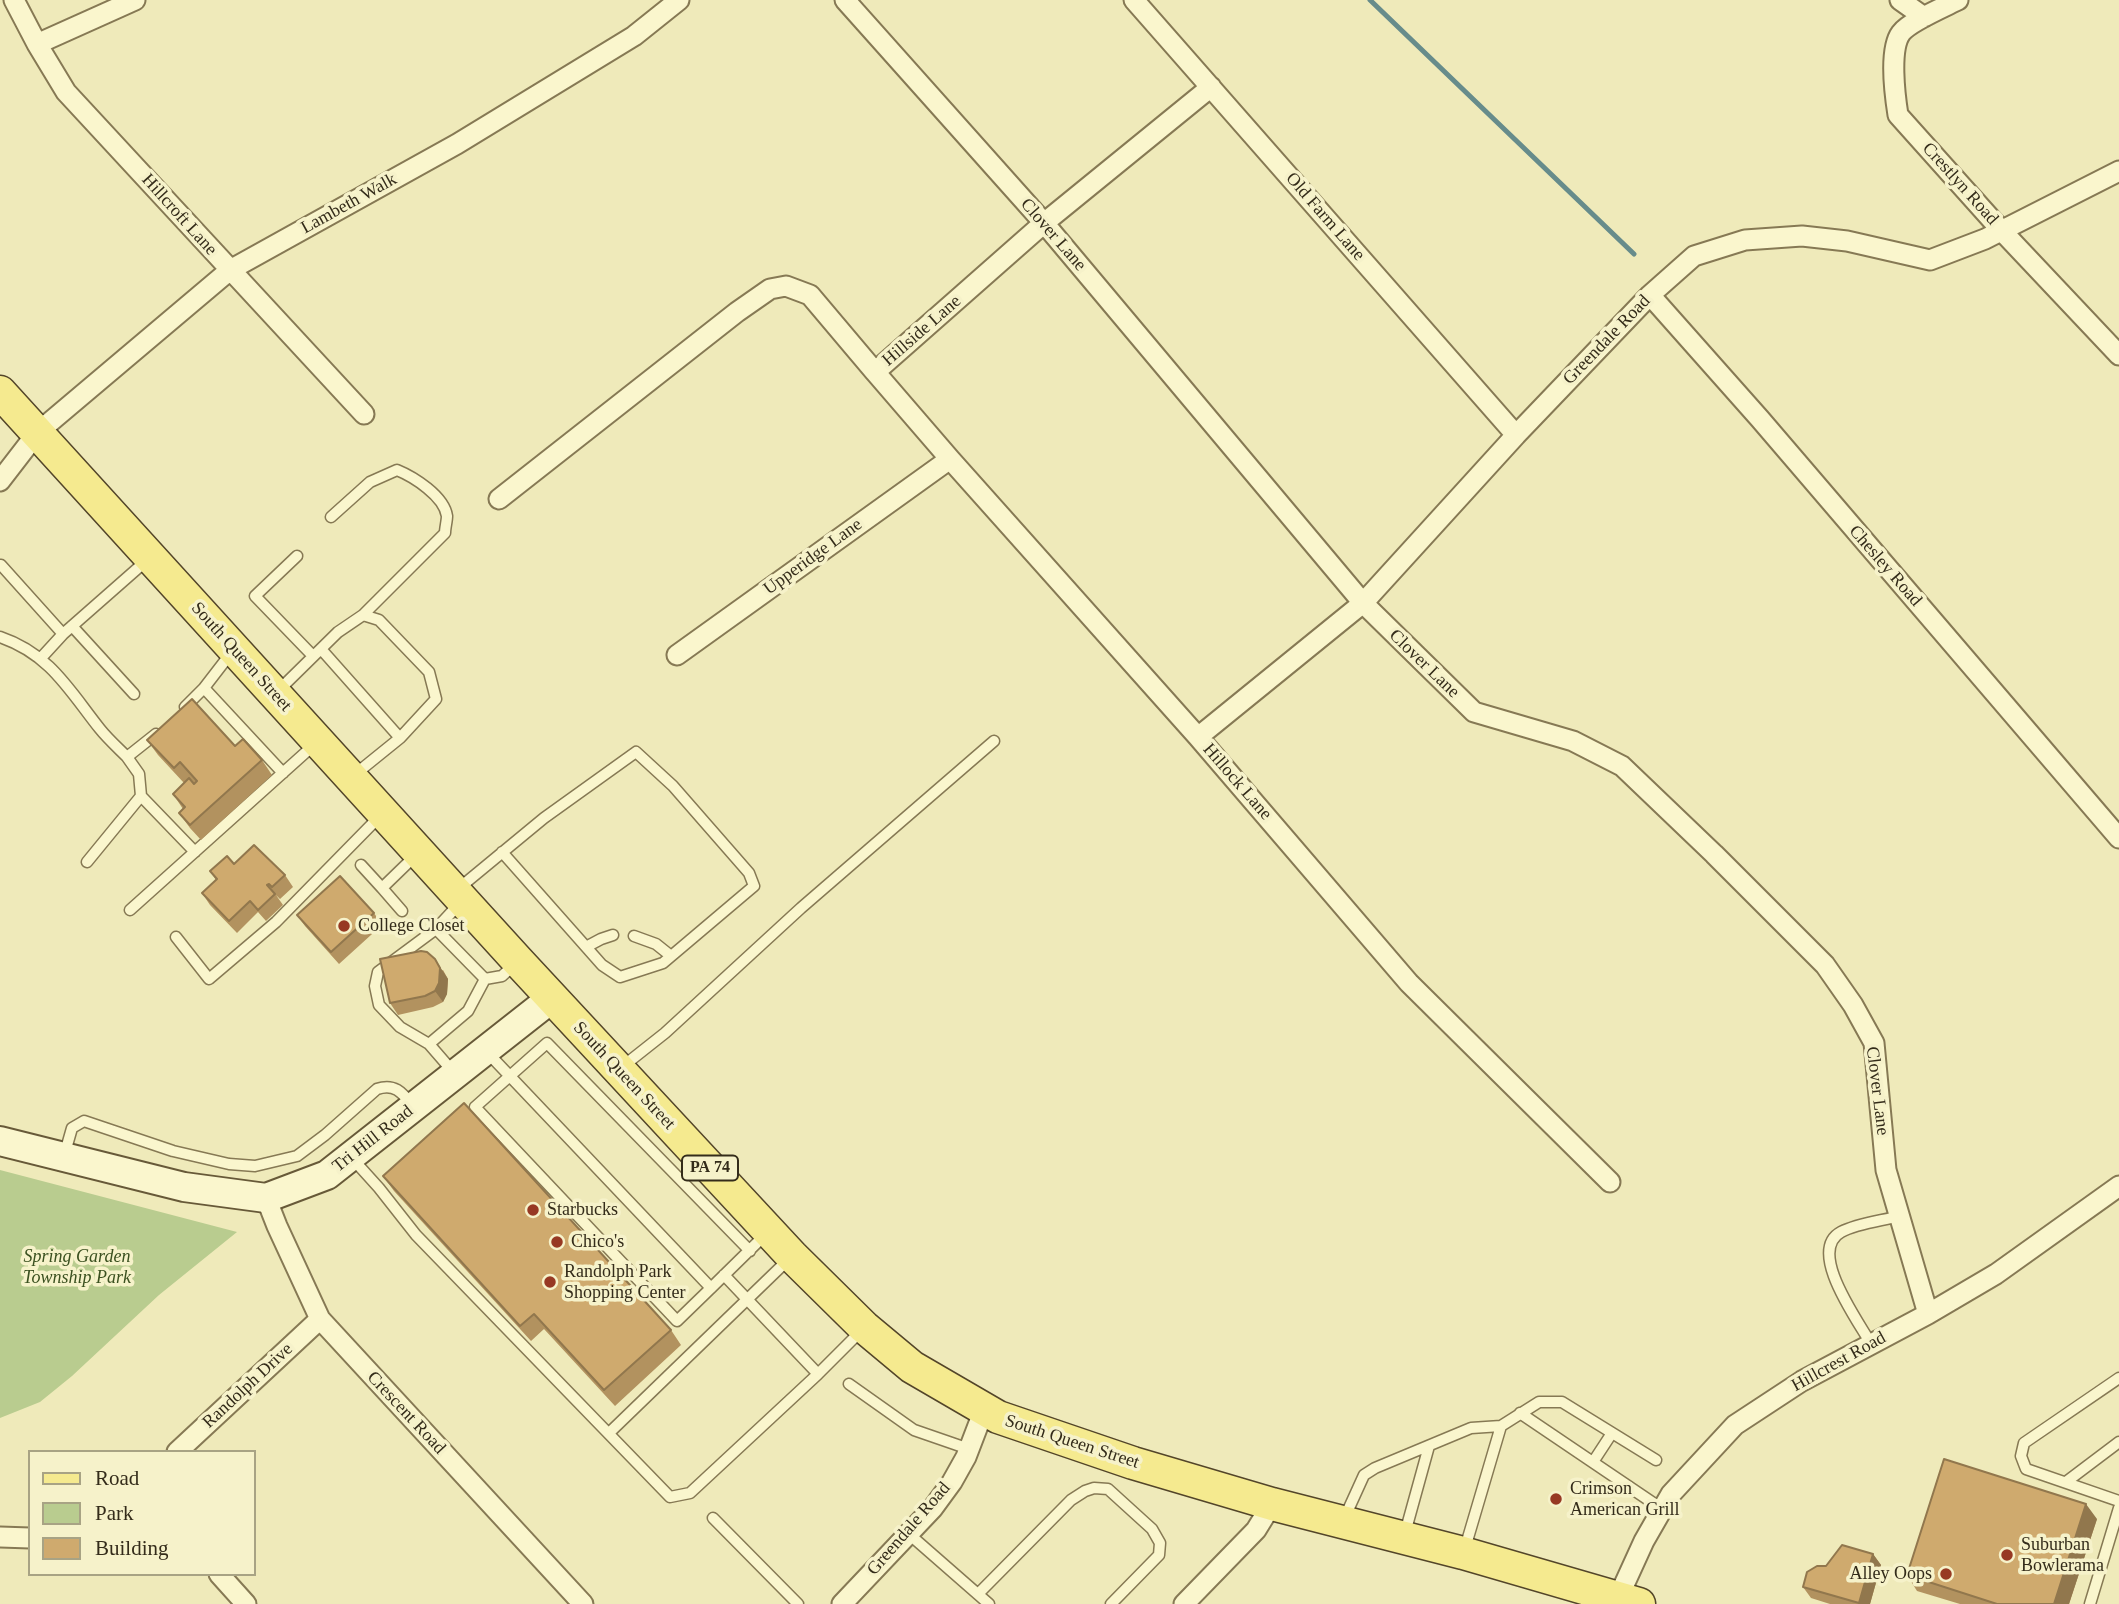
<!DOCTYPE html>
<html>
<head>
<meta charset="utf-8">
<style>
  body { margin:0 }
  #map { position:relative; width:2119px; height:1604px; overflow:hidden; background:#efeaba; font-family:Georgia,serif }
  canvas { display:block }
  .legend { position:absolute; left:28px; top:1450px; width:228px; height:126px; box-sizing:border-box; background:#f6f2ca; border:2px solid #a8a384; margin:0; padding:9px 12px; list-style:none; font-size:21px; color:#342c1a }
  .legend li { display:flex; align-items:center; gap:14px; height:35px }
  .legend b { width:35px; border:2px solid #a8a384 }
</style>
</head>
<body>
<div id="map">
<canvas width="2119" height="1604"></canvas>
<ul class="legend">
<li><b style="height:9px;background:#f5ea8f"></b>Road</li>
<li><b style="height:19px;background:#b9cc8f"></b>Park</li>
<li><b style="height:19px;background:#cfaa6e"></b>Building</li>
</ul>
</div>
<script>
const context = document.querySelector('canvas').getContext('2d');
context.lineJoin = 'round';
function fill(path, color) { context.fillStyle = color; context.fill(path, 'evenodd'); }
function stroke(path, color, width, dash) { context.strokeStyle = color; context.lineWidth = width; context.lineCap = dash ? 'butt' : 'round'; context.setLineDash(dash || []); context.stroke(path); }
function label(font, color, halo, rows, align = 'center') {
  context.font = font + ' Georgia,serif'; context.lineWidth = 7; context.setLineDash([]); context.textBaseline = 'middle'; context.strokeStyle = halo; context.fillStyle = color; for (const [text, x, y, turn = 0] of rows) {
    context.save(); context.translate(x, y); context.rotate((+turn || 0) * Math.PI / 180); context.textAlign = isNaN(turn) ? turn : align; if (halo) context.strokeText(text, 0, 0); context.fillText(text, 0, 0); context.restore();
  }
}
fill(new Path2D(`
  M 0,1170 L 237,1232 L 159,1295 L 72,1376 L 40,1402 L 0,1418 Z`), '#b9cc8f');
stroke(new Path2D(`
  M 1370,0 L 1634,254`), '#678c8b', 5);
const lane = new Path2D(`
  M 331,517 L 370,482 L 397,470 C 414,477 444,496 447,516 C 447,521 445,528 445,533 L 363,615
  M 297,556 L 255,596 L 313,656
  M 1,565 L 63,634
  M 72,626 L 134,694
  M 0,637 C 50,654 69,690 100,729 C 108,739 118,748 127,757
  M 321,649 L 400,738
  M 41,658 L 63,634 L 146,561
  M 204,688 L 231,653
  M 278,691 L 338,632 L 363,615 L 379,620 L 429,672 L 436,699 L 400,738 L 353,776
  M 185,707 L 204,688 L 283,773
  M 141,796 L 139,774 L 127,757 L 156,734
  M 87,862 L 141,796 L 195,852
  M 361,865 L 382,888 L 416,855
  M 382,888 L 402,911
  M 458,889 L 544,818 L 636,752 L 673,786 L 749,873 L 754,886 L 663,963 L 620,977 L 602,965 L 502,852
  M 460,903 L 436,929 L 485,979 L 502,976 L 516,963
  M 130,910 L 315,744
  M 436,929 L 378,972 L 375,986 L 379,1005 L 400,1027 L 429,1044 L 455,1074
  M 634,936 L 656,944 L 671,956
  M 176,937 L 209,979 L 276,922 L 380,816
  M 586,947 L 601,939 L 613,935
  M 429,1044 L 468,1011 L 485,979
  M 486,1051 L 711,1288 L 767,1233
  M 622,1067 L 665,1033 L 801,908 L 994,741
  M 64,1156 L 72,1128 L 84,1121 L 173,1151 L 229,1164 L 255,1166 L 297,1156 L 325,1135 L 377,1089 C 394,1083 402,1092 412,1105
  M 351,1157 L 379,1188 L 416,1235 L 670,1497 L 690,1493 L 818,1374
  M 724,1275 L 818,1374 L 862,1330
  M 711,1288 L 677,1321 L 475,1107 L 547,1043 L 750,1251
  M 1871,1344 C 1859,1322 1806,1251 1841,1232 C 1858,1223 1881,1221 1900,1216
  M 2119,1378 L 2024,1443 L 2021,1456 L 2026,1469 L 2119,1501
  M 849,1384 L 914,1430 L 969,1449
  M 1520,1413 L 1662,1509
  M 1501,1426 L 1539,1402 L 1562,1402 L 1656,1460
  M 609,1433 L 790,1258
  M 1593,1462 L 1612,1433
  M 2066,1482 L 2119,1442
  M 713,1518 L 798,1604
  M 1344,1519 L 1364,1475 L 1375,1468 L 1471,1428 L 1501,1426 L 1465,1548
  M 1405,1533 L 1429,1446
  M 909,1534 L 989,1604
  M 978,1594 L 1071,1500 L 1085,1491 L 1094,1488 L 1108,1489 L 1152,1529 L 1160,1543 L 1159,1555 L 1111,1604
  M 2090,1604 L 2119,1508`);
const street = new Path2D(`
  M 14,0 L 37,44 L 66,92 L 364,414
  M 845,0 L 1044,223 L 1363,603 L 1474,712 L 1573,741 L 1622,766 L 1714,854 L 1825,965 L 1853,1005 L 1874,1043 L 1886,1170 L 1928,1314
  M 1134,0 L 1516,435
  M 1900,0 L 1924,17
  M 1958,0 C 1944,7 1909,22 1901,33 C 1889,49 1895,96 1898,115 L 2001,230 L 2119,355
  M 37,44 L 135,0
  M 1650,295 L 1760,419 L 2119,838
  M 875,372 L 950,459 L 1198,737 L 1409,983 L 1610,1182
  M 0,481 L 37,433 L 230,270 L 457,144 L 634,36 L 679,0
  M 499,499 L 737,312 L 770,289 L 786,286 L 810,295 L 875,372 L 1044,223 L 1211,87
  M 677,655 L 950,459
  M 1198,737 L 1363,603 L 1516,435 L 1650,295 L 1694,256 L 1745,240 L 1802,236 L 1847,241 L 1930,260 L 1985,239 L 2119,171
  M 266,1198 L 277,1226 L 320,1319 L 583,1604
  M 177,1452 L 320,1319
  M 0,1537 L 30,1538
  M 219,1574 L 246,1604
  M 1618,1598 L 1644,1541 L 1671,1494 L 1735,1425 L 1802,1381 L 1928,1314 L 1996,1274 L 2119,1186
  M 842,1604 L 933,1508 L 952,1482 L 966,1457 L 984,1410
  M 1184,1604 L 1256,1530 L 1272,1504`);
const secondary = new Path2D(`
  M 0,1141 L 184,1187 L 266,1198 L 327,1175 L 552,998`);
const primary = new Path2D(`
  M 0,392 L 518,961 L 792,1256 L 864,1327 L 912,1367 L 998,1417 L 1133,1463 L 1272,1504 L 1463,1553 L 1639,1604`);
stroke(lane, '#867954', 13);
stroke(street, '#867954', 23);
stroke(secondary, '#675938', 32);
stroke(primary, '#534529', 35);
stroke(lane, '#faf6cd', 10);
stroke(street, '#faf6cd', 19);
stroke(secondary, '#faf6cd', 28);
stroke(primary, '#f5ea8f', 32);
fill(new Path2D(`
  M 147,740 L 235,746 L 262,760 L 272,775 L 201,840 L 190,828 L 179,813 L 183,809 L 173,794 L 184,783 L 158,755 Z
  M 234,864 L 285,875 L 293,887 L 280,899 L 276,895 L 283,905 L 266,921 L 258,912 L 237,933 L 210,905 L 202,893 L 216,880 L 210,871 Z
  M 374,913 L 382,925 L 339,964 L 305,926 L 297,915 Z
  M 443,970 L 448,979 L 447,994 L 443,1002 L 433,1007 L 398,1015 L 390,1003 Z
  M 383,1176 L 671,1330 L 681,1345 L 615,1406 L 544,1329 L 531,1341 L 394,1191 Z
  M 2097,1519 L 2069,1604 L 1960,1604 L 1917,1591 L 1907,1575 Z
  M 1873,1554 L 1881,1565 L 1870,1604 L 1830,1604 L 1811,1598 L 1803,1587 L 1826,1566 Z`), '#b2925f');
fill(new Path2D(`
  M 435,959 L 448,979 L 447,994 L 443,1002 L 435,991 Z
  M 2086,1504 L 2097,1519 L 2069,1604 L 2054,1604 Z
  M 1873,1554 L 1881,1565 L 1870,1604 L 1859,1604 Z`), '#91774d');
const building = new Path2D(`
  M 192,699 L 235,746 L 243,739 L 262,760 L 190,825 L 179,813 L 185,807 L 173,794 L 189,778 L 194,784 L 197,781 L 180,762 L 174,768 L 147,740 Z
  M 254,845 L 285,875 L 272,887 L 269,884 L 267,885 L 275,894 L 258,910 L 250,901 L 229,921 L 202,893 L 217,879 L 210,871 L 227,856 L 234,864 Z
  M 340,876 L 374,913 L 331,952 L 297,915 Z
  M 421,951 L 427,952 L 435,959 L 440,968 L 439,983 L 435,991 L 425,996 L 390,1003 L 380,959 Z
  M 464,1103 L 671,1330 L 604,1390 L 534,1314 L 520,1326 L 383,1176 Z
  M 1944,1459 L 2086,1504 L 2054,1604 L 1997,1604 L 1907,1575 Z
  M 1842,1545 L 1873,1554 L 1859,1603 L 1803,1587 L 1807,1572 L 1817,1566 L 1826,1566 Z`);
fill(building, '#cfaa6e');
stroke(building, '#91774d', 2);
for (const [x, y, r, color] of [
  [344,926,7,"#973923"],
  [533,1210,7,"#973923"],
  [557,1242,7,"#973923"],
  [550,1282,7,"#973923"],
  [1556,1499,7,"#973923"],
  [2007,1555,7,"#973923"],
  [1946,1574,7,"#973923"]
]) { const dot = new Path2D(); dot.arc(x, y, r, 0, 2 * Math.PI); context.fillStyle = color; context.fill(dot); stroke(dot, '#f6f2ca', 2.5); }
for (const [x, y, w] of [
  [710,1168,56]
]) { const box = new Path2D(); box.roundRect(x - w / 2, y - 12.5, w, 25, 5); context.fillStyle = '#f6f2ca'; context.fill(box); stroke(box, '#342c1a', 2); }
label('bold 16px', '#342c1a', null, [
  ["PA 74",710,1168]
]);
label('18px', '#342c1a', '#f6f2ca', [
  ["Crestlyn Road",1960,184,48],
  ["Lambeth Walk",349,204,-29],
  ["Hillcroft Lane",179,215,48],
  ["Old Farm Lane",1325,217,49],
  ["Clover Lane",1053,235,49],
  ["Hillside Lane",922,331,-41],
  ["Greendale Road",1607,340,-46],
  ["Upperidge Lane",813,557,-36],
  ["Chesley Road",1885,566,49],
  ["South Queen Street",241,657,48],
  ["Clover Lane",1424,664,44],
  ["Hillock Lane",1237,782,49],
  ["South Queen Street",624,1076,47],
  ["Clover Lane",1877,1091,83],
  ["Tri Hill Road",373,1139,-38],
  ["Hillcrest Road",1839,1362,-29],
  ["Randolph Drive",248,1386,-43],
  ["Crescent Road",406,1413,47],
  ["South Queen Street",1072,1442,18],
  ["Greendale Road",909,1529,-49]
]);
label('18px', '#342c1a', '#f6f2ca', [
  ["College Closet",358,926],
  ["Starbucks",547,1210],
  ["Chico's",571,1242],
  ["Randolph Park",564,1272],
  ["Shopping Center",564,1293],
  ["Crimson",1570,1489],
  ["American Grill",1570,1510],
  ["Suburban",2021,1545],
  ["Bowlerama",2021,1566],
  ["Alley Oops",1932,1574,"right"]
], 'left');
label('italic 18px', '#3b5120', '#f6f2ca', [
  ["Spring Garden",77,1257],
  ["Township Park",77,1278]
]);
</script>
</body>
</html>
